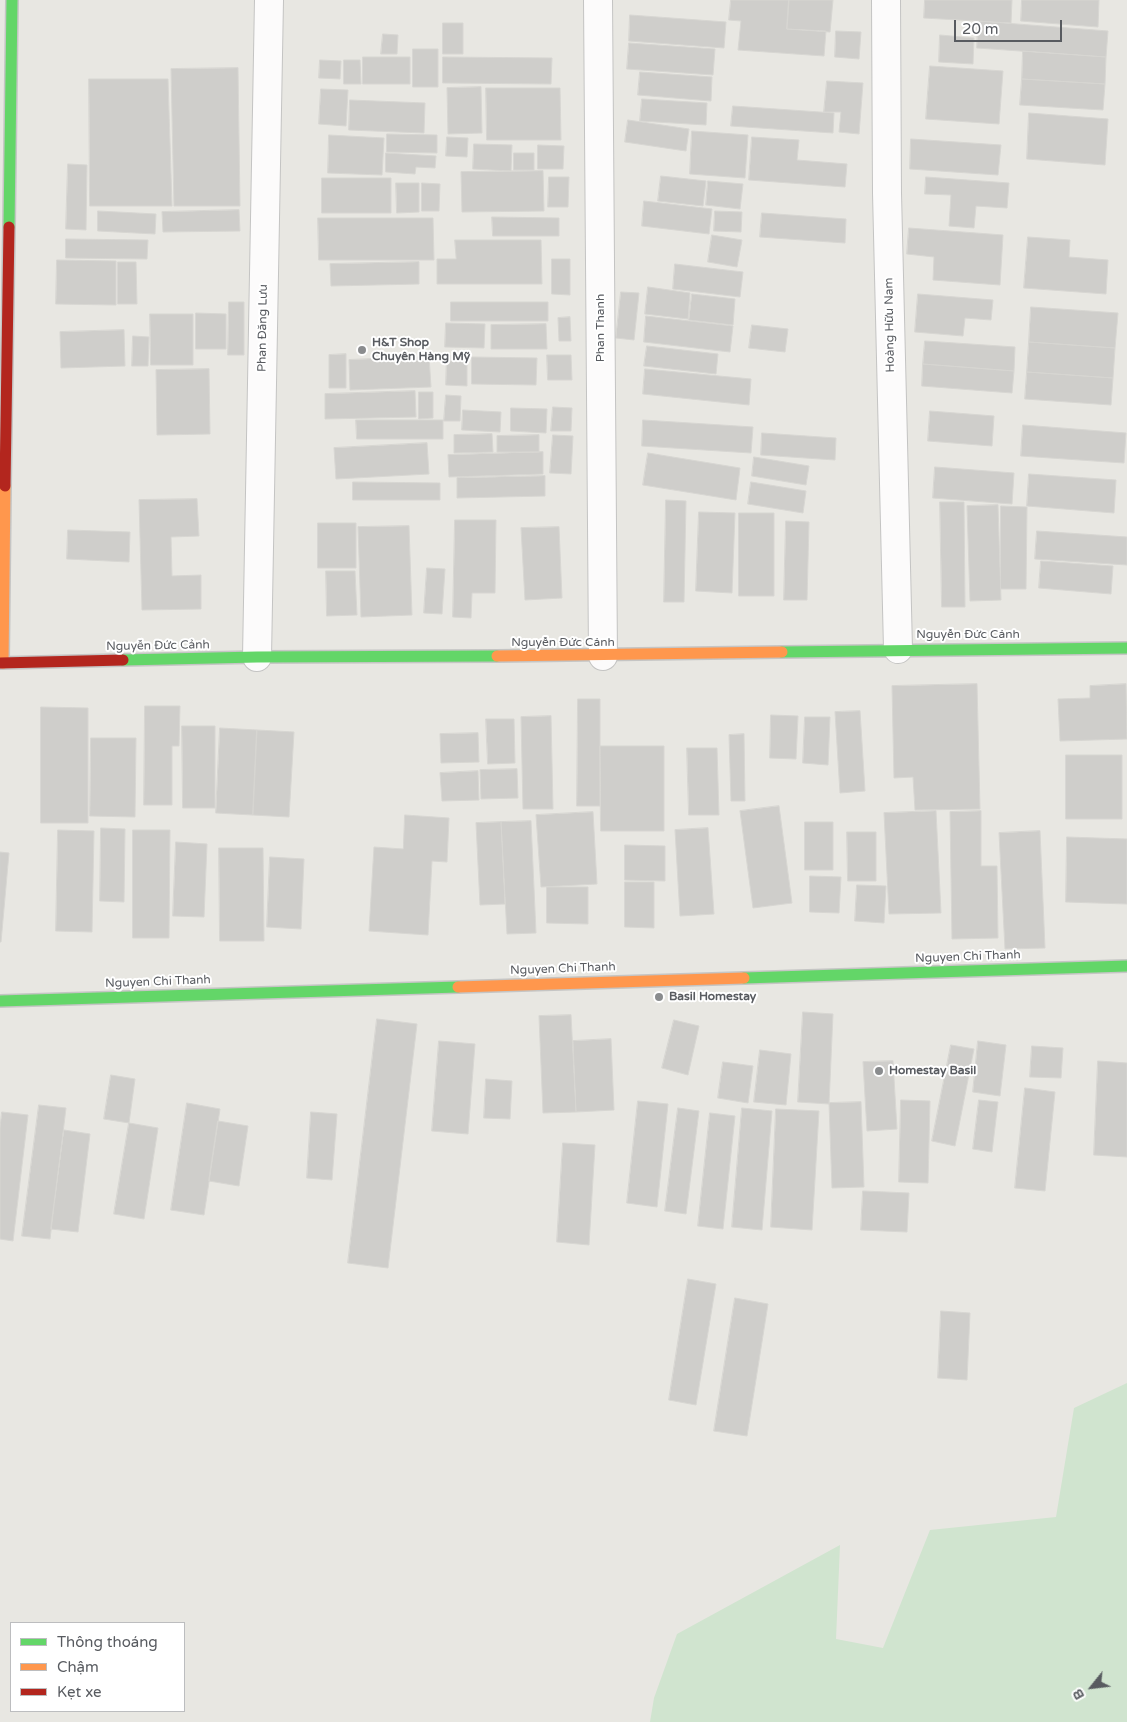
<!DOCTYPE html>
<html>
<head>
<meta charset="utf-8">
<style>
  body { margin:0 }
  #map { position:relative; width:1127px; height:1722px; overflow:hidden; background:#e8e7e2; font-family:"Varela Round",sans-serif }
  canvas { display:block }
  .legend { position:absolute; left:10px; top:1622px; width:175px; height:90px; box-sizing:border-box; background:#fff; border:1px solid #bcbdbf; margin:0; padding:6px 9px; list-style:none; font-size:15px; color:#585b60 }
  .legend li { display:flex; align-items:center; gap:10px; height:25px }
  .legend b { width:25px; border:1px solid #bcbdbf }
  .north { position:absolute; left:1067px; top:1662px; width:50px; height:50px; -webkit-text-stroke:4px #fff; paint-order:stroke; rotate:241deg; font-size:14px; font-weight:700; line-height:20px; text-align:center; color:#585b60 }
  .north::after { content:''; display:block; margin:auto; width:18px; height:22px; background:#585b60; clip-path:polygon(50% 0,100% 100%,50% 72%,0 100%) }
  .scale { position:absolute; left:954px; top:20px; width:108px; height:22px; box-sizing:border-box; border:2px solid #585b60; border-top:0; padding-left:6px; font-size:15px; line-height:18px; white-space:nowrap; color:#585b60; -webkit-text-stroke:4px #fff; paint-order:stroke }
</style>
</head>
<body>
<div id="map">
<canvas width="1127" height="1722"></canvas>
<ul class="legend">
<li><b style="height:6px;background:#63d668"></b>Thông thoáng</li>
<li><b style="height:6px;background:#ff974d"></b>Chậm</li>
<li><b style="height:6px;background:#b3261e"></b>Kẹt xe</li>
</ul>
<div class="north">B</div>
<div class="scale">20 m</div>
</div>
<script>
const context = document.querySelector('canvas').getContext('2d');
context.lineJoin = 'round';
function fill(path, color) { context.fillStyle = color; context.fill(path, 'evenodd'); }
function stroke(path, color, width, dash) { context.strokeStyle = color; context.lineWidth = width; context.lineCap = dash ? 'butt' : 'round'; context.setLineDash(dash || []); context.stroke(path); }
function label(font, color, halo, rows, align = 'center') {
  context.font = font + ' "Varela Round",sans-serif'; context.lineWidth = 4; context.setLineDash([]); context.textBaseline = 'middle'; context.strokeStyle = halo; context.fillStyle = color; for (const [text, x, y, turn = 0] of rows) {
    context.save(); context.translate(x, y); context.rotate((+turn || 0) * Math.PI / 180); context.textAlign = isNaN(turn) ? turn : align; if (halo) context.strokeText(text, 0, 0); context.fillText(text, 0, 0); context.restore();
  }
}
fill(new Path2D(`
  M 1127,1383 L 1127,1722 L 650,1722 L 654,1698 L 677,1634 L 840,1545 L 836,1639 L 883,1648 L 930,1530 L 1056,1517 L 1074,1408 Z`), '#d0e4cf');
const building = new Path2D(`
  M 731,0 L 789,0 L 787,29 L 826,31 L 824,56 L 738,50 L 741,21 L 729,20 Z
  M 789,0 L 833,0 L 830,32 L 787,29 Z
  M 925,0 L 1012,0 L 1011,23 L 924,18 Z
  M 1022,0 L 1099,0 L 1098,27 L 1021,21 Z
  M 630,15 L 726,22 L 724,48 L 629,41 Z
  M 978,21 L 1108,31 L 1106,57 L 977,48 Z
  M 443,23 L 463,23 L 463,54 L 443,54 Z
  M 836,31 L 861,32 L 859,59 L 835,57 Z
  M 383,34 L 398,35 L 397,54 L 381,54 Z
  M 940,35 L 974,38 L 973,64 L 939,62 Z
  M 629,43 L 715,49 L 713,75 L 627,69 Z
  M 413,49 L 438,49 L 438,87 L 413,87 Z
  M 1023,51 L 1106,57 L 1105,84 L 1022,79 Z
  M 363,57 L 410,57 L 410,84 L 363,84 Z
  M 443,57 L 552,58 L 551,84 L 443,83 Z
  M 320,60 L 341,61 L 340,79 L 319,78 Z
  M 344,60 L 360,60 L 361,84 L 344,84 Z
  M 930,66 L 1003,71 L 999,124 L 926,119 Z
  M 238,68 L 240,206 L 174,206 L 171,69 Z
  M 640,72 L 712,77 L 711,101 L 638,95 Z
  M 89,79 L 168,79 L 172,206 L 90,206 Z
  M 1022,79 L 1105,84 L 1103,110 L 1020,105 Z
  M 827,81 L 863,83 L 859,134 L 839,132 L 841,112 L 824,112 Z
  M 481,87 L 482,133 L 448,134 L 447,88 Z
  M 486,88 L 560,88 L 561,140 L 487,140 Z
  M 321,89 L 348,90 L 346,126 L 319,124 Z
  M 642,99 L 707,103 L 706,125 L 640,121 Z
  M 350,100 L 425,103 L 424,133 L 349,130 Z
  M 733,106 L 834,113 L 833,133 L 731,126 Z
  M 1029,113 L 1108,119 L 1105,165 L 1027,159 Z
  M 628,120 L 689,129 L 686,151 L 625,142 Z
  M 692,131 L 748,135 L 745,178 L 690,174 Z
  M 387,134 L 437,135 L 437,153 L 387,152 Z
  M 329,135 L 384,138 L 382,175 L 328,173 Z
  M 447,137 L 468,138 L 467,157 L 446,156 Z
  M 752,137 L 799,140 L 797,160 L 847,164 L 845,187 L 749,180 Z
  M 911,139 L 1001,145 L 998,175 L 910,169 Z
  M 474,144 L 512,145 L 511,171 L 473,169 Z
  M 538,145 L 564,146 L 563,169 L 538,169 Z
  M 386,153 L 436,156 L 435,168 L 416,167 L 415,174 L 386,172 Z
  M 514,153 L 534,153 L 534,170 L 514,170 Z
  M 68,164 L 87,165 L 86,230 L 66,229 Z
  M 543,171 L 544,211 L 462,212 L 461,172 Z
  M 661,176 L 706,181 L 703,206 L 658,201 Z
  M 549,177 L 569,177 L 568,207 L 548,207 Z
  M 926,177 L 1009,183 L 1007,208 L 976,206 L 974,228 L 949,226 L 951,195 L 925,194 Z
  M 322,178 L 391,178 L 391,213 L 322,213 Z
  M 708,181 L 743,184 L 740,209 L 706,205 Z
  M 396,183 L 419,183 L 419,212 L 397,213 Z
  M 422,183 L 440,184 L 439,211 L 422,211 Z
  M 644,201 L 712,209 L 709,234 L 642,226 Z
  M 239,210 L 240,231 L 163,232 L 162,212 Z
  M 98,211 L 156,214 L 155,234 L 98,231 Z
  M 715,211 L 742,212 L 741,232 L 714,231 Z
  M 762,213 L 846,219 L 845,243 L 760,237 Z
  M 492,217 L 559,218 L 559,236 L 493,236 Z
  M 318,218 L 433,218 L 434,260 L 319,260 Z
  M 909,228 L 1003,235 L 1000,285 L 933,280 L 934,257 L 907,254 Z
  M 712,235 L 742,240 L 737,267 L 708,262 Z
  M 1028,237 L 1070,240 L 1069,257 L 1108,260 L 1106,294 L 1024,288 Z
  M 66,239 L 148,240 L 147,259 L 66,258 Z
  M 455,240 L 541,240 L 542,284 L 437,284 L 437,259 L 456,259 Z
  M 552,259 L 570,259 L 570,295 L 552,294 Z
  M 57,260 L 116,261 L 116,305 L 56,304 Z
  M 118,262 L 136,262 L 137,304 L 118,304 Z
  M 419,262 L 419,284 L 331,286 L 330,264 Z
  M 675,264 L 743,272 L 740,297 L 673,289 Z
  M 648,287 L 690,293 L 688,319 L 645,314 Z
  M 621,292 L 639,293 L 634,340 L 616,338 Z
  M 692,294 L 735,299 L 733,325 L 689,320 Z
  M 918,294 L 993,300 L 991,320 L 965,318 L 963,336 L 915,332 Z
  M 229,302 L 244,302 L 244,355 L 228,355 Z
  M 451,302 L 548,302 L 548,321 L 451,321 Z
  M 1031,307 L 1118,313 L 1115,348 L 1029,342 Z
  M 196,313 L 226,314 L 226,349 L 196,349 Z
  M 150,314 L 193,314 L 193,365 L 151,365 Z
  M 646,316 L 733,326 L 730,352 L 644,342 Z
  M 570,317 L 571,341 L 559,341 L 558,318 Z
  M 446,323 L 485,324 L 484,348 L 445,347 Z
  M 546,324 L 547,349 L 491,349 L 491,325 Z
  M 752,325 L 788,329 L 785,352 L 749,348 Z
  M 124,330 L 125,366 L 61,368 L 60,332 Z
  M 133,336 L 149,337 L 148,366 L 132,366 Z
  M 925,341 L 1015,347 L 1014,371 L 923,364 Z
  M 1029,342 L 1115,348 L 1113,378 L 1027,372 Z
  M 647,346 L 718,354 L 716,374 L 644,366 Z
  M 346,354 L 346,388 L 329,388 L 329,355 Z
  M 447,355 L 467,355 L 467,386 L 446,385 Z
  M 547,355 L 571,355 L 572,380 L 548,380 Z
  M 429,356 L 431,387 L 350,390 L 349,360 Z
  M 472,357 L 537,358 L 536,385 L 472,384 Z
  M 923,364 L 1014,371 L 1012,393 L 922,386 Z
  M 209,369 L 210,434 L 157,435 L 156,370 Z
  M 645,369 L 751,379 L 749,405 L 643,394 Z
  M 1027,372 L 1113,378 L 1111,405 L 1025,399 Z
  M 415,391 L 416,417 L 325,419 L 325,394 Z
  M 419,392 L 433,392 L 433,418 L 419,419 Z
  M 446,395 L 461,396 L 460,421 L 444,421 Z
  M 553,407 L 572,408 L 571,431 L 551,431 Z
  M 511,408 L 547,409 L 546,433 L 511,431 Z
  M 463,410 L 501,412 L 500,432 L 462,430 Z
  M 930,411 L 994,416 L 992,446 L 928,441 Z
  M 356,420 L 443,420 L 443,439 L 357,439 Z
  M 643,420 L 753,427 L 751,453 L 642,446 Z
  M 1023,425 L 1126,433 L 1124,463 L 1021,456 Z
  M 762,433 L 836,438 L 835,460 L 761,455 Z
  M 492,434 L 493,452 L 454,453 L 454,435 Z
  M 539,435 L 539,452 L 497,452 L 497,436 Z
  M 553,435 L 573,436 L 571,474 L 550,473 Z
  M 427,443 L 429,474 L 336,479 L 334,448 Z
  M 543,452 L 543,474 L 449,477 L 448,455 Z
  M 648,453 L 740,468 L 736,500 L 643,485 Z
  M 754,457 L 809,466 L 806,485 L 752,476 Z
  M 935,467 L 1014,473 L 1012,504 L 933,498 Z
  M 1029,474 L 1116,480 L 1114,513 L 1027,506 Z
  M 545,476 L 545,496 L 457,498 L 457,478 Z
  M 353,482 L 440,483 L 440,500 L 353,500 Z
  M 751,482 L 806,491 L 803,513 L 748,504 Z
  M 197,499 L 199,536 L 171,537 L 172,576 L 201,575 L 201,609 L 142,610 L 139,500 Z
  M 666,500 L 686,501 L 684,602 L 664,602 Z
  M 940,502 L 964,502 L 965,607 L 942,607 Z
  M 998,505 L 1001,600 L 970,601 L 967,506 Z
  M 1001,506 L 1027,507 L 1026,589 L 1001,589 Z
  M 699,512 L 735,513 L 732,593 L 696,591 Z
  M 739,513 L 774,513 L 774,596 L 739,596 Z
  M 455,520 L 496,520 L 495,593 L 472,593 L 471,618 L 453,617 Z
  M 786,521 L 809,522 L 807,600 L 784,600 Z
  M 318,523 L 356,523 L 356,568 L 318,568 Z
  M 409,526 L 412,615 L 361,617 L 358,527 Z
  M 559,527 L 562,598 L 525,600 L 521,528 Z
  M 68,530 L 130,532 L 129,562 L 67,559 Z
  M 1037,531 L 1127,537 L 1127,565 L 1035,559 Z
  M 1041,561 L 1113,566 L 1111,594 L 1039,588 Z
  M 427,568 L 445,569 L 442,614 L 424,613 Z
  M 326,571 L 355,571 L 357,615 L 327,616 Z
  M 977,684 L 980,809 L 915,810 L 913,777 L 894,778 L 892,686 Z
  M 1126,684 L 1127,739 L 1060,741 L 1058,699 L 1090,698 L 1090,686 Z
  M 578,699 L 600,699 L 600,806 L 577,806 Z
  M 145,706 L 180,706 L 179,746 L 172,746 L 172,805 L 144,805 Z
  M 41,707 L 88,708 L 88,823 L 41,823 Z
  M 860,711 L 865,791 L 840,793 L 835,712 Z
  M 771,715 L 798,716 L 796,759 L 770,758 Z
  M 551,716 L 553,809 L 523,809 L 521,717 Z
  M 805,717 L 830,717 L 828,765 L 803,763 Z
  M 486,719 L 514,719 L 515,763 L 488,764 Z
  M 182,726 L 215,726 L 215,808 L 183,808 Z
  M 220,728 L 257,730 L 253,815 L 216,813 Z
  M 257,730 L 294,732 L 289,817 L 253,815 Z
  M 478,733 L 479,762 L 441,763 L 440,734 Z
  M 744,734 L 745,801 L 731,801 L 729,735 Z
  M 91,738 L 136,738 L 135,817 L 90,816 Z
  M 600,746 L 664,746 L 664,831 L 601,831 Z
  M 687,748 L 717,748 L 719,815 L 689,815 Z
  M 1066,755 L 1122,755 L 1122,819 L 1066,819 Z
  M 517,769 L 518,798 L 481,799 L 480,770 Z
  M 478,771 L 479,800 L 442,801 L 440,773 Z
  M 779,806 L 792,903 L 753,908 L 740,811 Z
  M 936,811 L 941,913 L 889,914 L 884,813 Z
  M 981,811 L 981,866 L 997,866 L 998,938 L 952,939 L 950,812 Z
  M 593,812 L 597,884 L 541,887 L 536,815 Z
  M 405,815 L 449,818 L 447,862 L 432,861 L 428,935 L 369,931 L 374,847 L 403,849 Z
  M 531,821 L 536,933 L 507,934 L 501,822 Z
  M 501,822 L 505,904 L 480,905 L 476,823 Z
  M 805,822 L 833,822 L 833,870 L 805,870 Z
  M 101,828 L 125,829 L 124,902 L 100,901 Z
  M 708,828 L 714,914 L 680,916 L 675,830 Z
  M 58,830 L 94,831 L 92,932 L 56,931 Z
  M 133,830 L 170,830 L 169,938 L 133,938 Z
  M 1040,831 L 1045,948 L 1005,949 L 999,833 Z
  M 847,832 L 876,832 L 876,881 L 848,881 Z
  M 1067,837 L 1127,839 L 1127,904 L 1066,902 Z
  M 176,842 L 207,844 L 204,917 L 173,916 Z
  M 625,845 L 665,846 L 665,881 L 625,880 Z
  M 219,848 L 263,848 L 264,941 L 220,941 Z
  M 0,852 L 9,853 L 1,942 L 0,942 Z
  M 270,857 L 304,859 L 301,929 L 267,927 Z
  M 810,876 L 841,877 L 839,913 L 810,912 Z
  M 625,882 L 654,882 L 654,928 L 625,927 Z
  M 857,885 L 886,886 L 884,923 L 855,921 Z
  M 547,887 L 588,887 L 588,924 L 547,923 Z
  M 803,1012 L 833,1014 L 829,1104 L 798,1102 Z
  M 571,1015 L 576,1112 L 543,1113 L 539,1016 Z
  M 377,1019 L 417,1024 L 388,1268 L 348,1263 Z
  M 674,1020 L 699,1026 L 688,1075 L 662,1068 Z
  M 611,1039 L 614,1110 L 576,1112 L 573,1041 Z
  M 439,1041 L 475,1044 L 468,1134 L 432,1131 Z
  M 978,1041 L 1006,1045 L 1000,1096 L 973,1092 Z
  M 951,1045 L 974,1049 L 955,1146 L 932,1141 Z
  M 1032,1046 L 1063,1048 L 1061,1078 L 1030,1077 Z
  M 760,1050 L 791,1054 L 786,1105 L 754,1102 Z
  M 893,1061 L 897,1129 L 867,1131 L 863,1062 Z
  M 1098,1061 L 1127,1063 L 1127,1157 L 1094,1155 Z
  M 723,1062 L 753,1066 L 748,1103 L 718,1098 Z
  M 111,1075 L 135,1079 L 129,1123 L 104,1119 Z
  M 486,1079 L 512,1081 L 510,1119 L 484,1118 Z
  M 1025,1088 L 1055,1092 L 1045,1191 L 1015,1188 Z
  M 901,1100 L 930,1101 L 928,1183 L 899,1182 Z
  M 979,1100 L 998,1102 L 992,1152 L 973,1149 Z
  M 638,1101 L 668,1104 L 657,1207 L 627,1203 Z
  M 861,1102 L 864,1187 L 832,1188 L 829,1103 Z
  M 187,1103 L 220,1109 L 204,1215 L 171,1210 Z
  M 39,1105 L 66,1108 L 50,1239 L 22,1236 Z
  M 678,1108 L 699,1111 L 686,1214 L 665,1211 Z
  M 742,1108 L 772,1111 L 762,1230 L 732,1227 Z
  M 776,1109 L 819,1111 L 812,1230 L 771,1227 Z
  M 2,1112 L 28,1115 L 13,1241 L 0,1239 L 0,1128 Z
  M 311,1112 L 337,1114 L 332,1180 L 307,1178 Z
  M 710,1113 L 735,1116 L 723,1229 L 698,1226 Z
  M 218,1121 L 248,1126 L 239,1186 L 209,1181 Z
  M 129,1123 L 158,1128 L 144,1219 L 114,1214 Z
  M 64,1130 L 90,1134 L 78,1232 L 51,1229 Z
  M 563,1143 L 595,1145 L 589,1245 L 557,1242 Z
  M 863,1191 L 909,1193 L 907,1232 L 861,1230 Z
  M 688,1279 L 716,1284 L 696,1405 L 669,1400 Z
  M 735,1298 L 768,1304 L 747,1436 L 714,1431 Z
  M 941,1311 L 970,1313 L 967,1380 L 938,1378 Z`);
fill(building, '#cfcecb');
stroke(building, '#d7d6d2', 1);
const street = new Path2D(`
  M 598,0 L 603,656
  M 886,0 L 887,193 L 898,649
  M 257,657 L 269,0`);
const fast = new Path2D(`
  M 9,227 L 12,0
  M 782,652 L 1127,648
  M 123,660 L 257,657 L 497,656
  M 744,978 L 1127,966
  M 0,1001 L 458,987`);
const slow = new Path2D(`
  M 497,656 L 782,652
  M 3,663 L 5,486
  M 458,987 L 744,978`);
const jam = new Path2D(`
  M 5,486 L 9,227
  M 0,663 L 123,660`);
stroke(street, '#c4c4c3', 30);
stroke(fast, '#c5c5c4', 14);
stroke(slow, '#c5c5c4', 14);
stroke(jam, '#c5c5c4', 14);
stroke(street, '#fcfbfb', 28);
stroke(fast, '#63d668', 11);
stroke(slow, '#ff974d', 11);
stroke(jam, '#b3261e', 11);
for (const [x, y, r, color] of [
  [362,350,5,"#8a8c8e"],
  [659,997,5,"#8a8c8e"],
  [879,1071,5,"#8a8c8e"]
]) { const dot = new Path2D(); dot.arc(x, y, r, 0, 2 * Math.PI); context.fillStyle = color; context.fill(dot); stroke(dot, '#fff', 2); }
label('12px', '#585b60', '#fff', [
  ["Hoàng Hữu Nam",890,325,-91],
  ["Phan Đăng Lưu",263,328,-89],
  ["Phan Thanh",601,328,-90],
  ["Nguyễn Đức Cảnh",968,635],
  ["Nguyễn Đức Cảnh",563,643],
  ["Nguyễn Đức Cảnh",158,646,-1],
  ["Nguyen Chi Thanh",968,957,-2],
  ["Nguyen Chi Thanh",563,969,-2],
  ["Nguyen Chi Thanh",158,982,-2]
]);
label('bold 12px', '#585b60', '#fff', [
  ["H&T Shop",372,343],
  ["Chuyên Hàng Mỹ",372,357],
  ["Basil Homestay",669,997],
  ["Homestay Basil",889,1071]
], 'left');
</script>
</body>
</html>
